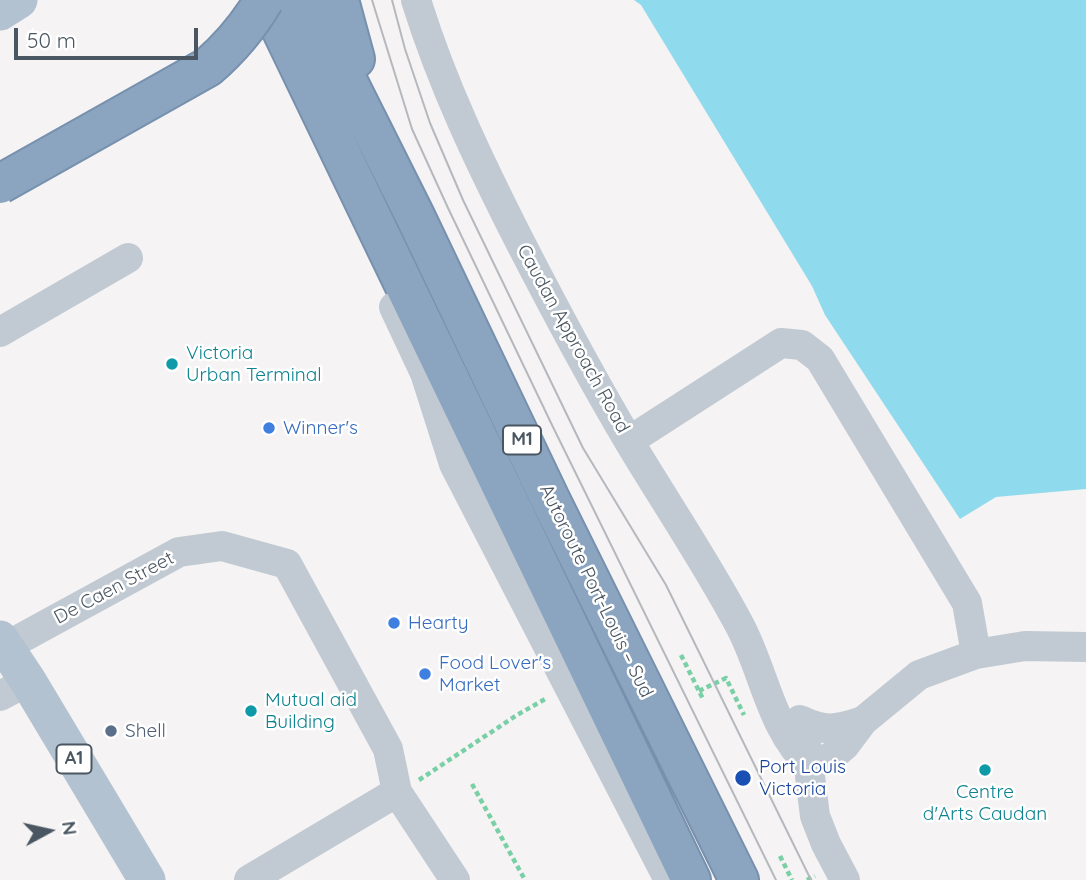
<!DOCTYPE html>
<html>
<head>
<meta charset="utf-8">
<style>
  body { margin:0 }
  #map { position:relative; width:1086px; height:880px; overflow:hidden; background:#f5f3f3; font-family:Quicksand,sans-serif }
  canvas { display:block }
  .north { position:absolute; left:14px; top:796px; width:70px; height:70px; -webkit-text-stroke:5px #fff; paint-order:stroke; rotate:82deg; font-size:19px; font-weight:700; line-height:28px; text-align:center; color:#4a5661 }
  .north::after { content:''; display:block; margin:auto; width:24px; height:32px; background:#4a5661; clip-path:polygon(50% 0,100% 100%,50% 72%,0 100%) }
  .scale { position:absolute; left:14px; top:28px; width:184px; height:32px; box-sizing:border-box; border:4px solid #4a5661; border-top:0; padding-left:9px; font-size:21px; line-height:24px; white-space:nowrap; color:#4a5661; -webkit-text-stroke:5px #fff; paint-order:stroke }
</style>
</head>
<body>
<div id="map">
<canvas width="1086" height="880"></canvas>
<div class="north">N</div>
<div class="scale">50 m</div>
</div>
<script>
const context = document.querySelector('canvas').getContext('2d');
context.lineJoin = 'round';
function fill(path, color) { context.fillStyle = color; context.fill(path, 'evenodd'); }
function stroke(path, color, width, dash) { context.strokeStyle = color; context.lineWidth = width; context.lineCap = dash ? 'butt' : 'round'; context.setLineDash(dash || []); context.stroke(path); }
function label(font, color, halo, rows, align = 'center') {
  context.font = font + ' Quicksand,sans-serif'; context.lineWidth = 5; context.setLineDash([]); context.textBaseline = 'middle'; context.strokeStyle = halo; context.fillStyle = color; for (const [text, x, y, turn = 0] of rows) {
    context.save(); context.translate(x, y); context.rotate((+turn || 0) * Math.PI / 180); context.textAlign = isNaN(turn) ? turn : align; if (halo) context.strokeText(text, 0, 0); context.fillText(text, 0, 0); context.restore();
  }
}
fill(new Path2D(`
  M 634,0 L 1086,0 L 1086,489 L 996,497 L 960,519 L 825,315 L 812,286 L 641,5 Z`), '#90daee');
const highway = new Path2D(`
  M 267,0 L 691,880
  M 307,0 L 415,216 L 550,499 L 739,880
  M 339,0 L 355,59`);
stroke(highway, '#7690ad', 42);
stroke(new Path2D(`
  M 681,655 L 703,699
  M 699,691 L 726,678 L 744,715
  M 419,780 L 517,715 L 547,698
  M 472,784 L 525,880
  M 780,856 L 792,880
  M 807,880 L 815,876`), '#7ad0a6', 4.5, [5, 3.5]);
stroke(new Path2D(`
  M 416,0 C 442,84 479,161 518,238 C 554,308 590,376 630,443 C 666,503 706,562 739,624 C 764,670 771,730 810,765
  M 394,307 L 425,373 L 454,464 L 669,880
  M 0,332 L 128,258
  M 629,441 L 781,343 L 802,345 L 820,359 L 967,603 L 976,654
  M 5,647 L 179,552 L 222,546 L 287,564 L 388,749 L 397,792 L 455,880
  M 0,696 L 28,681
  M 800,720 C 825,732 837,730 863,721
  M 806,744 L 815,816 L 826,844 L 845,880
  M 810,765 L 831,757 L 845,745 L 863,721 L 919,675 L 976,654 L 1025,646 L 1086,647
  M 249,880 L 397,792`), '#c1cad2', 30);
stroke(new Path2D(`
  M 0,12 L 19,0
  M 0,639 L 28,681 L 147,880`), '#b3c2d1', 37);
stroke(highway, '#8ba5c1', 38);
stroke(new Path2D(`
  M 372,0 L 412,129 L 448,208 L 552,425 L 776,880
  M 392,0 L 405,49 L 430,123 L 463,200 L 583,448 L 666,585 L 811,880`), '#b5b8bd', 2);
const highwayBridge = new Path2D(`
  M 0,184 L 208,67 C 231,47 248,27 264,0`);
stroke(highwayBridge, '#7690ad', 42, []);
stroke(highwayBridge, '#8ba5c1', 38);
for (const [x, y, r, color] of [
  [172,364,7,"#0f9aa8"],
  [269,428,7,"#3f7fe0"],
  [394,623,7,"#3f7fe0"],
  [425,674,7,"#3f7fe0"],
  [251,711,7,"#0f9aa8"],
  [111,731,7,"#5c6f8a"],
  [985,770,7,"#0f9aa8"],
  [743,778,9,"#1a4fb4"]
]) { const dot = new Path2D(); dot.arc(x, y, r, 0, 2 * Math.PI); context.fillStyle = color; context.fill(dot); stroke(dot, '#fff', 2.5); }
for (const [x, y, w] of [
  [522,440,38],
  [74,759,35]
]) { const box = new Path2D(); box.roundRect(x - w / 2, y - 14.5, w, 29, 5); context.fillStyle = '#fff'; context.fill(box); stroke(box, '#4a5661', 2); }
label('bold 18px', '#4a5661', null, [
  ["M1",522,440],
  ["A1",74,759]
]);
label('19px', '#4a5661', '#fff', [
  ["Caudan Approach Road",573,339,61],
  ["De Caen Street",114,588,-28],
  ["Autoroute Port-Louis – Sud",596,591,64]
]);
label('19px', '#0d838f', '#fff', [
  ["Victoria",186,353],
  ["Urban Terminal",186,375],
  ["Mutual aid",265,700],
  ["Building",265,722],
  ["Centre",985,792,"center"],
  ["d'Arts Caudan",985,814,"center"]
], 'left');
label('19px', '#366cbe', '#fff', [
  ["Winner's",283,428],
  ["Hearty",408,623],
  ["Food Lover's",439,663],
  ["Market",439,685]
], 'left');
label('19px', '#4e5e75', '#fff', [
  ["Shell",125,731]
], 'left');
label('19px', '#164399', '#fff', [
  ["Port Louis",759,767],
  ["Victoria",759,789]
], 'left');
</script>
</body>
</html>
